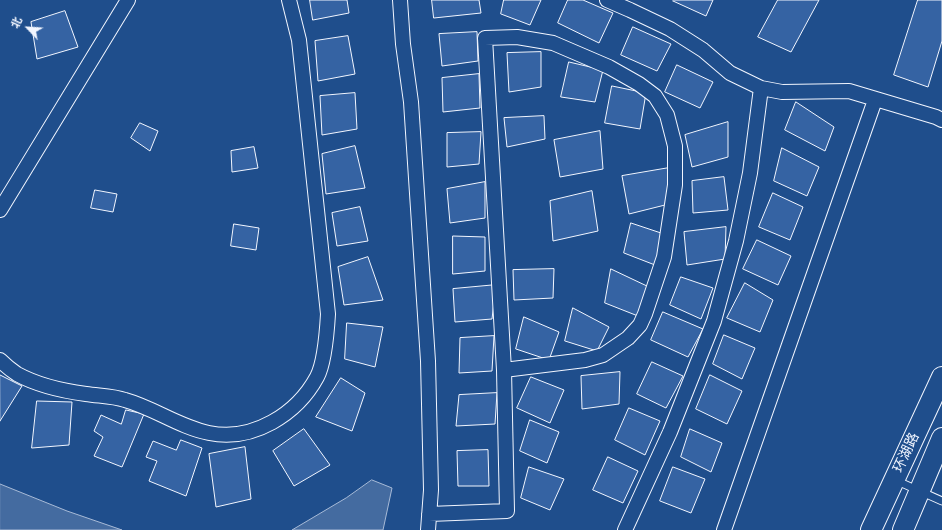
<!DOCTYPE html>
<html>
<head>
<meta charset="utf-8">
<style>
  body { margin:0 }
  #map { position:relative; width:942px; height:530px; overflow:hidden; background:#1f4e8c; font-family:"Nunito Sans","Noto Sans SC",sans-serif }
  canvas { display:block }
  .north { position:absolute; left:8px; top:8px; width:40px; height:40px; -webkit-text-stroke:3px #1f4e8c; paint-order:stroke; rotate:295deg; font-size:11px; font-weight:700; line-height:16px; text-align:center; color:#f2f6ff }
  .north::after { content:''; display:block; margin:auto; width:14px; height:18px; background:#f2f6ff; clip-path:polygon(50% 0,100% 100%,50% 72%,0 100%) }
</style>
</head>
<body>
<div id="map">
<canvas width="942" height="530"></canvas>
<div class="north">北</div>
</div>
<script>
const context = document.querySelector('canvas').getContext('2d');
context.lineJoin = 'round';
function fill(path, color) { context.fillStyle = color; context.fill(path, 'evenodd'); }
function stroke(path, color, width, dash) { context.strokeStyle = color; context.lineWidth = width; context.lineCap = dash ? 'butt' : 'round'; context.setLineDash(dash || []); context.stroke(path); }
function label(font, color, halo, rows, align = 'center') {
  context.font = font + ' "Nunito Sans","Noto Sans SC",sans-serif'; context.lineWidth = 3; context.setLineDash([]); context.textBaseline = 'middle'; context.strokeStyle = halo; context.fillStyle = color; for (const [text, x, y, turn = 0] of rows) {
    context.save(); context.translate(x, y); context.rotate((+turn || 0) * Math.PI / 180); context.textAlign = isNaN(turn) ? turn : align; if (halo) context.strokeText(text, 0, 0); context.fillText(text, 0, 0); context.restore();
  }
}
const water = new Path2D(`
  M 372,480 L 392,488 L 383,530 L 292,530 L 346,498 Z
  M 0,484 L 67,511 L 122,530 L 0,530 Z`);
fill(water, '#446ba0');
stroke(water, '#a8bbd7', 1);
const building = new Path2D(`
  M 310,0 L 347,0 L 349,13 L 313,20 Z
  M 432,0 L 479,0 L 481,13 L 434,18 Z
  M 504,0 L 541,0 L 530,25 L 501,14 Z
  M 568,0 L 583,0 L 613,13 L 599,43 L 558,23 Z
  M 674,0 L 713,0 L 706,16 L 673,1 Z
  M 778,0 L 819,0 L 791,52 L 758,37 Z
  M 918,0 L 942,0 L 942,41 L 928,87 L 894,75 Z
  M 65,11 L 78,47 L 37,59 L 31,22 Z
  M 633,27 L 671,44 L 657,71 L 621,55 Z
  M 477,32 L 478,61 L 442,66 L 439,34 Z
  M 348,36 L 355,74 L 318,81 L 315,41 Z
  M 541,52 L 541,87 L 509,92 L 507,53 Z
  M 569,62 L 603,70 L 595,102 L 561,97 Z
  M 677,65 L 713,82 L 700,108 L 665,92 Z
  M 479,74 L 480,108 L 443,112 L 442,78 Z
  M 612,86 L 646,93 L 640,129 L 605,123 Z
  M 355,93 L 357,129 L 322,135 L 320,96 Z
  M 796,102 L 834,127 L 825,151 L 785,130 Z
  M 544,116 L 545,139 L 507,147 L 504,118 Z
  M 728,122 L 728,157 L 692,167 L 685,135 Z
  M 140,123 L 158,131 L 150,151 L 131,138 Z
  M 600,131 L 603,169 L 560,177 L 554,140 Z
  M 481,132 L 479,164 L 447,167 L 447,133 Z
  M 355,146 L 365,188 L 326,194 L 322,154 Z
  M 254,147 L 258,168 L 232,172 L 231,151 Z
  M 782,148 L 819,167 L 807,196 L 774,181 Z
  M 669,168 L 669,204 L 629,214 L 622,176 Z
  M 724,177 L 728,210 L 693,213 L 692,181 Z
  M 485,182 L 485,218 L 450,223 L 447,189 Z
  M 95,190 L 117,194 L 113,212 L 91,208 Z
  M 592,191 L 598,231 L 553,241 L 550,201 Z
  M 773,193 L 803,207 L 790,240 L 759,227 Z
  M 360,207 L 368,241 L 337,246 L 332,213 Z
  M 631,223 L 664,234 L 655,265 L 624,253 Z
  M 234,224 L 259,228 L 256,250 L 231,246 Z
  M 726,227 L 725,259 L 687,265 L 684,232 Z
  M 453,236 L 485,237 L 485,271 L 453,274 Z
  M 757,240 L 791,256 L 778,285 L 743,269 Z
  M 368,257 L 383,300 L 344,305 L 338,267 Z
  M 554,269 L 553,298 L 514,300 L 513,270 Z
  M 611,269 L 649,287 L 638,316 L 605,303 Z
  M 681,277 L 713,288 L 701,319 L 670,305 Z
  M 745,283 L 773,300 L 760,332 L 727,318 Z
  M 496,285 L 492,319 L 455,322 L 453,289 Z
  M 573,308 L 609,327 L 597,351 L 565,341 Z
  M 663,312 L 703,329 L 688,357 L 651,340 Z
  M 524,317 L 559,332 L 549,360 L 516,349 Z
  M 347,323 L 383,327 L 375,367 L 345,359 Z
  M 724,335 L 755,348 L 742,379 L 713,364 Z
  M 494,336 L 492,371 L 459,373 L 460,338 Z
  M 652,362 L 683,376 L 666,408 L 637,394 Z
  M 620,372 L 619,404 L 582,409 L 581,376 Z
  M 0,375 L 22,386 L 0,421 Z
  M 710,375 L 742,391 L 727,424 L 696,409 Z
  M 531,377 L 564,390 L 550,423 L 517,408 Z
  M 341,378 L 365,393 L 352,431 L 316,417 Z
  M 497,393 L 495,424 L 456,426 L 459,395 Z
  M 37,401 L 72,402 L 69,445 L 32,448 Z
  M 629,408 L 660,421 L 645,455 L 615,440 Z
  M 126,410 L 144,414 L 122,467 L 94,456 L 103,437 L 94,431 L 101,415 L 121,424 Z
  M 530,420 L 559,432 L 547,463 L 520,451 Z
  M 304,429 L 330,465 L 294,486 L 273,451 Z
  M 690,429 L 722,443 L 711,472 L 681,457 Z
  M 181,440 L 202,448 L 186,496 L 149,481 L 157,461 L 146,457 L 153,441 L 176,450 Z
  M 245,447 L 251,499 L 216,507 L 209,454 Z
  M 488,450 L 489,486 L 458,486 L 457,451 Z
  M 608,457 L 638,471 L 623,503 L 593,490 Z
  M 529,467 L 564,479 L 550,510 L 521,498 Z
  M 673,467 L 705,479 L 691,513 L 660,501 Z`);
fill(building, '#3563a3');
stroke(building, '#f2f6ff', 1);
const service = new Path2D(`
  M 895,480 L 942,501`);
const minor = new Path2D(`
  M 400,0 L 403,44 L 411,102 L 428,361 L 431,490 L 428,530
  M 607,0 L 630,10 L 670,29 L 703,50 L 730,73 L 761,88 L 782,92 L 849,91 L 936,117 L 942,120
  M 0,210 L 128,0
  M 0,360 C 5,365 11,370 17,374 C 37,385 63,391 86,394 C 99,396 113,396 125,400 C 154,408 179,427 209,433 C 253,442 297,414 317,377 C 325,362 327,331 328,314 L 299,40 L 289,0
  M 429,514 L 507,511 L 504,370 L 485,38 L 517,37 L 553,43 L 609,67 L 639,84 L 655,96 L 667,115 L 675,146 L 675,185 L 664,257 L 645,314 L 640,325 L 628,338 L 603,355 L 585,360 L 504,370
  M 625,530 L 670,432 L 714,321 L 736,241 L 750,173 L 761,88
  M 724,530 L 875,100`);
const secondary = new Path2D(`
  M 871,530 L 942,377
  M 903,530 L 942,438`);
stroke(service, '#f2f6ff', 9);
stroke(minor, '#f2f6ff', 16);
stroke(secondary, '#f2f6ff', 22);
stroke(service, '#1f4e8c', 7);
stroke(minor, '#1f4e8c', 14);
stroke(secondary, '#1f4e8c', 20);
label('14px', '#f2f6ff', '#1f4e8c', [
  ["环湖路",907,453,-65]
]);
</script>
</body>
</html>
